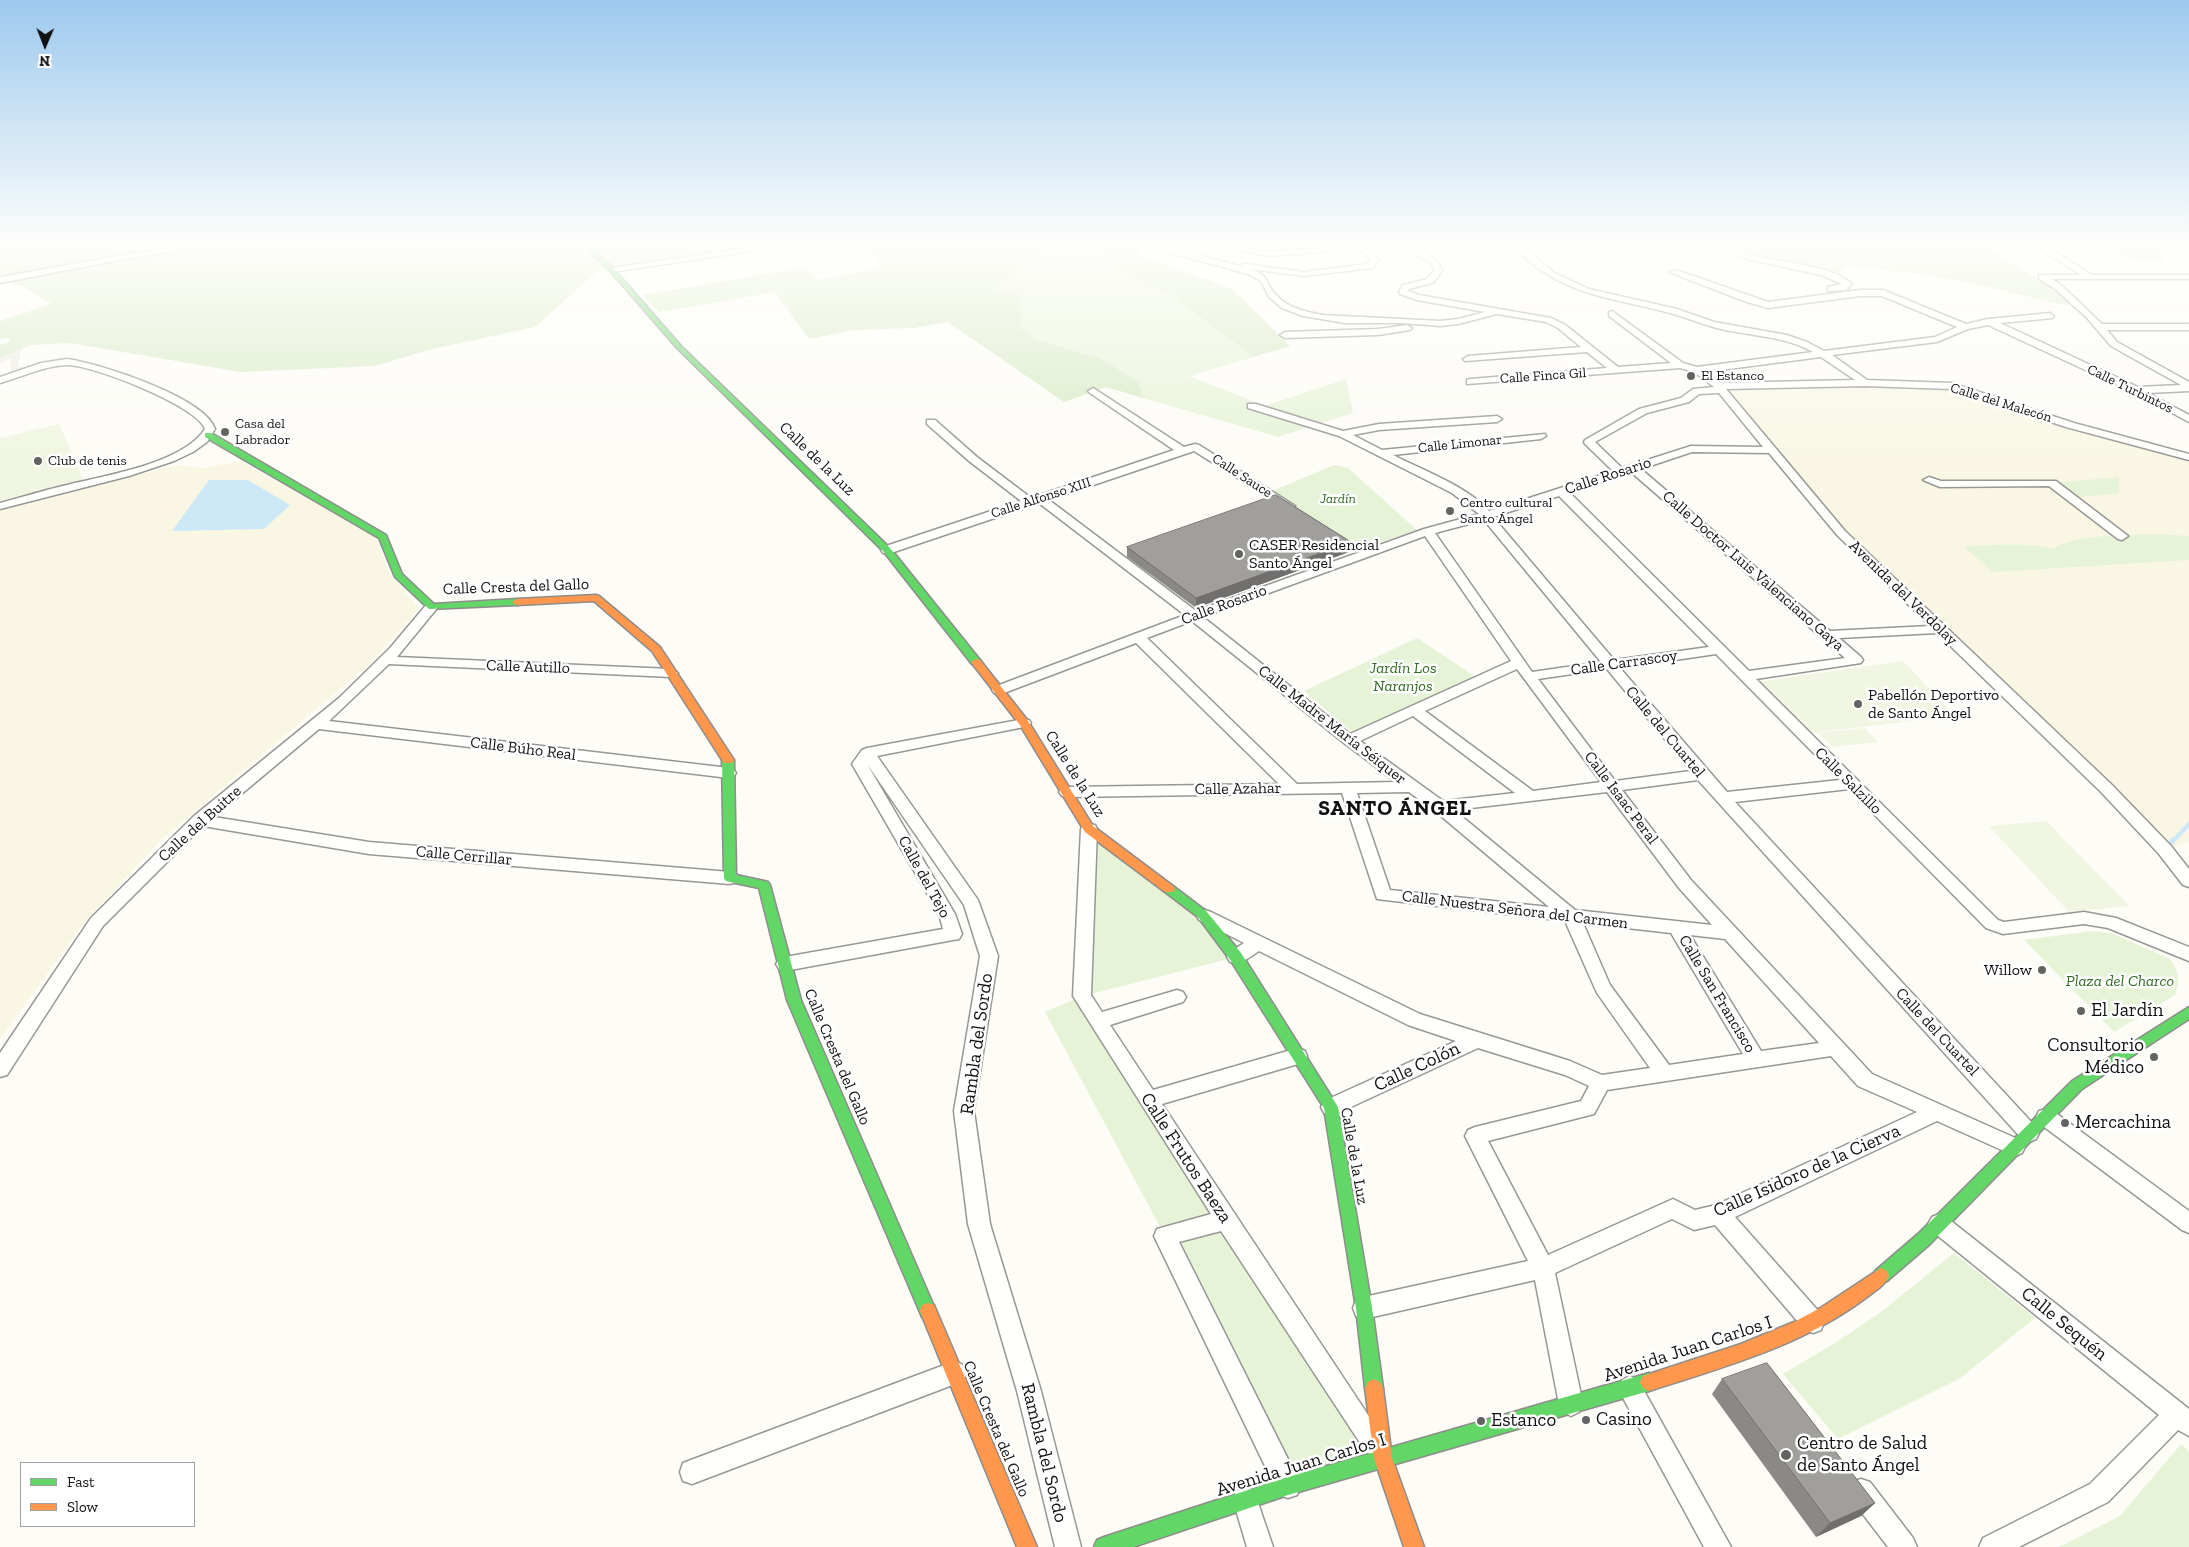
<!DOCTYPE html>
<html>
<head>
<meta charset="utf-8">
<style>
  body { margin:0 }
  #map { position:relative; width:2189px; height:1547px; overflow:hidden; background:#fdfcf7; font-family:"Zilla Slab",serif }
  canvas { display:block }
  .legend { position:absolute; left:20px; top:1462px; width:175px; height:65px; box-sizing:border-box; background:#fff; border:1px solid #a0a0a0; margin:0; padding:6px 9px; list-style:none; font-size:15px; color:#111 }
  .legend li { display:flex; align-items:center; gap:10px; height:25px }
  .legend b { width:25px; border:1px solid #a0a0a0 }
  .north { position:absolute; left:20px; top:20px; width:50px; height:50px; -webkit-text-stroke:4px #fff; paint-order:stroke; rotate:181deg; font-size:14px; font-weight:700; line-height:20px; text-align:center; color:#111 }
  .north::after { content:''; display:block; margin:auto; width:18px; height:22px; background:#111; clip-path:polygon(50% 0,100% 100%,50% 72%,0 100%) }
</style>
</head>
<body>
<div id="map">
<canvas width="2189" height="1547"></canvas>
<ul class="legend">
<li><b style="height:6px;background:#63d668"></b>Fast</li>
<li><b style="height:6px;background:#ff974d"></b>Slow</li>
</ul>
<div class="north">N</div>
</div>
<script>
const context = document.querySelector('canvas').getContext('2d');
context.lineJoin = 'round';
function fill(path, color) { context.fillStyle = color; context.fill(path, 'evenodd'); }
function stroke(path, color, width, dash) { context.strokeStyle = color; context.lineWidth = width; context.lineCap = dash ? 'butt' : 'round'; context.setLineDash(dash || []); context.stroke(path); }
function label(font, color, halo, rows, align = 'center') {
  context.font = font + ' "Zilla Slab",serif'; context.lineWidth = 5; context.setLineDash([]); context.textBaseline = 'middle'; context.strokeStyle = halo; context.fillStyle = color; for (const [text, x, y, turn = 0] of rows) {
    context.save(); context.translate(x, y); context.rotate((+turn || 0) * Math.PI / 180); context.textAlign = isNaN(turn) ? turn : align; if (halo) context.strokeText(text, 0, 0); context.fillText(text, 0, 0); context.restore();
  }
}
fill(new Path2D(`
  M 1718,386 L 1952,386 L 2070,425 L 2189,456 L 2189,842 L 2165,850 L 1841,533 Z
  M 240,461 L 376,538 L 390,575 L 419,608 L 373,661 L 162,839 L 85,921 L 0,1039 L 0,511 L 177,465 L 202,468 Z`), '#f9f7e4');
fill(new Path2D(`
  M 1083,244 L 1104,244 L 1100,250 L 1142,281 L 1169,294 L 1254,357 L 1189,376 L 1265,406 L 1346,379 L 1353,413 L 1278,437 L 1143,398 L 1137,382 L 1104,360 L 1037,341 L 1021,328 L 1020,296 L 993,290 L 1026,260 L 1049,247 Z
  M 1334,465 L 1348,468 L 1417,530 L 1359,549 L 1270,492 Z
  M 2119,477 L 2119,493 L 2073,498 L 2052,483 Z
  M 2157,534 L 2189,536 L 2189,560 L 1993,572 L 1964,547 C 1994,545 2023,542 2053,549 C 2073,534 2131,535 2157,534 Z
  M 1417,638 L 1476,677 L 1352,732 L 1304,691 Z
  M 1089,829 L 1202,914 L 1236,957 L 1083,996 L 1383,1458 L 1288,1486 L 1165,1236 L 1045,1012 L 1082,996 Z
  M 2092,931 L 2111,933 L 2170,959 C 2179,969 2180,983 2175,995 L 2114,1032 L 2024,940 Z
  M 1954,1253 L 2035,1318 L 1959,1379 L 1838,1439 L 1783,1374 L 1835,1343 L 1881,1312 Z
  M 2181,1444 L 2189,1451 L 2189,1547 L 2059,1547 L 2120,1516 Z`), '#e7f3d7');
fill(new Path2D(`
  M 0,244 L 783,244 L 596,272 L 535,327 L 432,349 L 375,366 L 241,372 L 70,343 L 30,345 L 0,359 L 0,345 L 9,342 L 10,338 L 0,339 L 0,321 L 48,305 L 53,301 L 49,302 L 20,285 L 12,284 L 0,278 Z
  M 865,244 L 1083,244 L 1049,247 L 1026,260 L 994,290 L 1020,295 L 1021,328 L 1037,340 L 1104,360 L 1138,382 L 1143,398 L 1106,387 L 1064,402 L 948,322 L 914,328 L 853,330 L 809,339 L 775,292 L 659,312 L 643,295 L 804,267 L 817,280 L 883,268 Z
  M 1104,244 L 1138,244 L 1141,256 L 1232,289 L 1290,346 L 1254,357 L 1169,294 L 1110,266 L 1100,250 Z
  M 1726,244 L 1982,244 L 2047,285 L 2062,297 L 2070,306 C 2034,299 2000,289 1964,282 C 1927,274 1887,270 1849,266 L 1837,275 L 1753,256 Z
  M 2108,244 L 2159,244 L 2166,261 L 2125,259 Z`), '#d8eac5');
fill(new Path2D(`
  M 59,424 L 85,484 L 0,506 L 0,438 Z
  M 1903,661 L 1955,716 L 1802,734 L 1757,682 Z
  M 1865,728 L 1878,742 L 1833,747 L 1818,733 Z
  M 2046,821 L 2130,906 L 2069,912 L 1989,826 Z`), '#f0f6e1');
fill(new Path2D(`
  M 22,349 L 18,365 L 22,367 L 32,367 L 10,375 L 11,358 L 0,363 L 0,359 L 12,354 L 16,350 Z`), '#edebe2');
fill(new Path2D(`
  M 209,480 L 248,480 L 290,505 L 264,529 L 172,531 Z`), '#cde8f7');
stroke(new Path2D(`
  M 2172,842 L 2189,824`), '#cde8f7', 4.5);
stroke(new Path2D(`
  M 2166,848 L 2173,840`), '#cde8f7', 5);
const street = new Path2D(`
  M 197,244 L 221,244 L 130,258 L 0,283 L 0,277 L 130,254 Z
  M 774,244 L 798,244 L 612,272 L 608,270 L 612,268 Z
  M 1161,244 L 1170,244 L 1173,248 L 1243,267 L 1243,264 L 1246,264 L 1304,272 L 1367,264 L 1371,259 L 1365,253 L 1345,244 C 1360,244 1370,247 1379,259 L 1373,268 L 1304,276 L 1249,269 C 1269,274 1265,283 1276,295 C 1288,308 1306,312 1323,315 L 1440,321 L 1458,319 L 1485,312 L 1417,300 L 1400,294 L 1399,292 L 1403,285 L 1427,279 L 1434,271 L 1431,263 L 1398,244 C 1415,244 1437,255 1442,271 L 1433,283 L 1409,289 L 1408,291 L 1419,295 L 1551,318 L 1564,324 L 1618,367 L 1671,363 L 1609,316 L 1609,312 L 1612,311 L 1683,363 L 1697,367 L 1813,352 C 1786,337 1755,336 1725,330 C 1706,326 1689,318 1670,313 C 1610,297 1556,295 1512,244 L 1521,244 L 1553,272 L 1589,289 L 1677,309 L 1714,322 L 1787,335 L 1807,342 L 1824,351 L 1935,337 L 1957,327 L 1882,296 L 1860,296 L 1768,308 L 1744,301 L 1669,272 L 1676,270 L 1768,302 L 1860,290 L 1883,290 L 1966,324 L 1988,319 L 2050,313 L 2054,316 L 2053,318 L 2000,323 L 2138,387 L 2181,385 L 2111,346 L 2087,318 L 2055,289 L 2039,279 L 2039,275 L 2081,275 L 2033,244 L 2043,244 L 2092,275 L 2189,275 L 2189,279 L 2052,279 L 2061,285 L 2102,324 L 2189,324 L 2189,330 L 2107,330 L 2117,342 L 2189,382 L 2189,391 L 2148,393 L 2189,415 L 2189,422 L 2133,392 L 1988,325 L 1968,329 L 1937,342 L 1832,355 L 1867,380 L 1952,383 L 2074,423 L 2189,454 L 2189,460 L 2066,427 L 1951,389 L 1865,386 L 1726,389 L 1845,531 L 2112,785 L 2171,846 L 2189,869 L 2189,887 L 2183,885 L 2159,854 L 2102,793 L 1937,633 L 1839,638 L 1861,657 L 1863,660 L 1861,663 L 1756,679 L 1998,920 L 2004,922 L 2084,912 L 2116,918 L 2189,947 L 2189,961 L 2108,928 L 2084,924 L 2003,934 L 1986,928 L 1849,789 L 1735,802 L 2036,1127 L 2039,1133 L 2036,1139 L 2029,1142 L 2022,1139 L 1698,780 L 1622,790 L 1691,880 L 1872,1074 L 2022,1141 L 2025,1147 L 2022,1153 L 2015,1156 L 1937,1121 L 1735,1217 L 1821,1314 L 1824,1322 L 1821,1330 L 1813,1333 L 1805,1330 L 1715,1225 L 1694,1230 L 1672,1219 L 1555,1273 L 1583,1404 L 1579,1412 L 1571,1416 L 1563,1412 L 1559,1404 L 1535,1280 L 1364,1319 L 1356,1316 L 1353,1308 L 1356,1300 L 1364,1297 L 1528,1261 L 1465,1136 L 1468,1130 L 1475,1127 L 1581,1101 L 1589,1086 L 1565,1075 L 1478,1048 L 1338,1113 L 1331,1115 L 1324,1113 L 1321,1107 L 1324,1101 L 1456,1041 L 1408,1025 L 1259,951 C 1250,957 1241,965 1230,962 L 1227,957 L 1230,952 L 1244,943 L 1199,920 L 1197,916 L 1199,912 L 1205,910 L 1211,912 L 1420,1014 L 1570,1061 L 1602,1075 L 1650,1068 L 1597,993 L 1565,921 L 1377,899 L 1342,793 L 1067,797 L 1062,796 L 1059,792 L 1062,788 L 1067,787 L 1279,784 L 1136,643 L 1004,693 L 994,693 L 992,690 L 994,687 L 1185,615 L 1039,503 L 891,553 L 883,553 L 881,550 L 883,547 L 1021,501 L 969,461 L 927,424 L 927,420 L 935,420 L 977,457 L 1031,498 L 1174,450 L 1090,393 L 1088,391 L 1093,388 L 1184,447 L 1195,444 L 1199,445 L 1295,506 L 1293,508 L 1285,508 L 1194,451 L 1049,500 L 1196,611 L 1424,529 L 1479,514 L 1452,493 L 1339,436 L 1248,408 L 1248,404 L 1256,404 L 1343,431 L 1379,424 L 1497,416 L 1502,419 L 1497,422 L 1379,430 L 1353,435 L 1382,450 L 1545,434 L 1546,436 L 1541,439 L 1393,455 C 1422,470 1467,486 1489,511 L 1613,471 L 1585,444 L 1584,442 L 1585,440 L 1639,409 L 1681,398 L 1693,389 L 1714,387 L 1694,372 L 1680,368 L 1467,384 L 1467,380 L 1470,379 L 1607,368 L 1587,352 L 1465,361 L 1463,359 L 1468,356 L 1581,347 L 1558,328 L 1546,322 L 1497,314 L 1458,324 L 1440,326 L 1402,323 L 1345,323 L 1303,316 L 1282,308 L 1269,297 L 1261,281 L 1248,274 L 1167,252 ZM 1821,357 L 1855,380 L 1720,383 L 1705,372 ZM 1719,393 L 1763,447 L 1691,446 L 1622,468 L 1595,442 L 1647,413 L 1689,402 L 1699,394 ZM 1692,452 L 1769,453 L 1837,535 L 1930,626 L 1830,631 L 1641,469 ZM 1631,472 L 1845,658 L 1749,671 L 1569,492 ZM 1559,496 L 1709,647 L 1614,660 L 1493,517 ZM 1484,520 L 1601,662 L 1532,672 L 1435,533 ZM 1425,536 L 1511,661 L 1350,734 L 1203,617 ZM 1192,621 L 1344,743 L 1396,782 L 1297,784 L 1147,638 ZM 1716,654 L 1840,780 L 1727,792 L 1620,668 ZM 1517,669 L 1601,782 L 1533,791 L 1425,711 ZM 1607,669 L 1691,771 L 1615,781 L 1538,679 ZM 1413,716 L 1515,793 L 1443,801 L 1360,741 ZM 1409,792 L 1435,811 L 1549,907 L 1390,890 L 1357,793 ZM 1607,792 L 1679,888 L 1712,925 L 1575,910 L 1454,810 ZM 1583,923 L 1671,933 L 1743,1054 L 1669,1065 L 1610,985 ZM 1690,935 L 1725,939 L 1819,1043 L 1761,1051 ZM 1831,1056 L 1858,1086 L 1917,1112 L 1716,1205 L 1695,1210 L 1673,1199 L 1548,1255 L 1488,1141 L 1594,1114 L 1607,1090 Z
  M 1203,244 L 1224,244 L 1269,252 L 1321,248 L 1323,244 L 1331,244 L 1326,252 L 1323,252 L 1269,256 Z
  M 1715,244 C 1730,244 1739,251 1752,255 C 1781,264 1829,263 1852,284 L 1846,290 L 1828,291 L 1828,287 L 1842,284 L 1821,275 L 1747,259 Z
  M 1407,325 L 1412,328 L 1410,330 L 1378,335 L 1285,338 L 1280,335 L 1285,332 L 1378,329 Z
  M 67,359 C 99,363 206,398 215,429 L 207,442 L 193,452 L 174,461 L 129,476 L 0,509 L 0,503 C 23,497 45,490 67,485 C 106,475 182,464 205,429 C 198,406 91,364 66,365 C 43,366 22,377 0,383 L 0,377 L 41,363 Z
  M 1929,477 L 1941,481 L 2056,481 L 2128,536 L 2122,540 L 2118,539 L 2049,486 L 1940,487 L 1923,480 Z
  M 432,603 L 438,607 L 397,657 L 671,669 L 678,673 L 671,677 L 389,664 L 329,721 L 729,768 L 734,770 L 736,773 L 734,776 L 729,778 L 319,729 L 214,817 L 369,842 L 730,872 L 736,874 L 738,878 L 736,882 L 730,884 L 369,854 L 203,826 L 103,926 L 7,1075 L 0,1077 L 0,1053 L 91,918 L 194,816 L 339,698 L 390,648 L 427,604 Z
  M 1024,719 L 1029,720 L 1031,723 L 1029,726 L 877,756 L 978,900 L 998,956 L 974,1111 L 990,1224 L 1041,1391 L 1081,1547 L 1055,1547 L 1017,1391 L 968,1224 L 954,1111 L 980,956 L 964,905 L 867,764 L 955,914 L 962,934 L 959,939 L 953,940 L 785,971 L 779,969 L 776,964 L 779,959 L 785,957 L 943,929 L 939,914 L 852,764 L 862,750 L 867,748 Z
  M 1089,824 L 1095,825 L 1097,829 L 1091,995 L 1102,1012 L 1177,990 L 1183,992 L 1186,997 L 1183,1002 L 1110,1025 L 1153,1090 L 1298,1048 L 1305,1051 L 1307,1056 L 1305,1061 L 1298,1064 L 1162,1104 L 1382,1436 L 1386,1444 L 1382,1452 L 1374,1456 L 1366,1452 L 1221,1231 L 1179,1242 L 1297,1477 L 1300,1486 L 1297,1495 L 1288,1498 L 1279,1495 L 1154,1236 L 1157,1229 L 1211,1214 L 1073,996 L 1081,829 L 1083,825 Z
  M 2046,1109 L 2053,1111 L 2189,1211 L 2189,1233 L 2182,1230 L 2039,1123 L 2036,1117 L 2039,1111 Z
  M 1939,1214 L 1946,1217 L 2189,1409 L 2189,1436 L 2178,1430 L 2108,1502 L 2019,1547 L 1979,1547 L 1983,1538 L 2090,1484 L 2159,1415 L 1932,1231 L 1928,1224 L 1932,1217 Z
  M 955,1361 L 963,1365 L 967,1373 L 963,1381 L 692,1484 L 683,1481 L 680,1472 L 683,1463 Z
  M 1630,1376 L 1638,1380 L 1731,1547 L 1704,1547 L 1622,1396 L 1618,1388 L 1622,1380 Z
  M 1861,1479 L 1870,1482 L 1913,1538 L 1917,1547 L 1888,1547 L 1852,1500 L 1849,1491 L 1852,1482 Z
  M 1245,1488 L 1254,1491 L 1273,1547 L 1247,1547 L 1233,1500 L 1236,1491 Z`);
const fast = new Path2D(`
  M 598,244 L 606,244 L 598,250 L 597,253 L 614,269 L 681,346 L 890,548 L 980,660 L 981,662 L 980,664 L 972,664 L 884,552 L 677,348 L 610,271 L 592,254 L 592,249 Z
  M 205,433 L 211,433 L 386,535 L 402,574 L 434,604 L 517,599 L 522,602 L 517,605 L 429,609 L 395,577 L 379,538 L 205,437 Z
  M 728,756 L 734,760 L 736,875 L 764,881 L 768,882 L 770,885 L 801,1000 L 936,1311 L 934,1317 L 928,1319 L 922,1317 L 787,1000 L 759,888 L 726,881 L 724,878 L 722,760 Z
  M 1169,885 L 1173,886 L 1206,911 L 1241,953 L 1338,1107 L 1372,1308 L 1383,1388 L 1380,1394 L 1374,1397 L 1368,1394 L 1365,1388 L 1356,1308 L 1324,1108 L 1231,961 L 1198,917 L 1165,892 L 1163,889 L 1165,886 Z
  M 2189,1007 L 2189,1019 L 2082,1089 L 1930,1244 L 1887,1281 L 1881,1284 L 1875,1281 L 1873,1276 L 1875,1271 L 1918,1234 L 2072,1081 Z
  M 1649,1373 L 1655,1376 L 1658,1382 L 1655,1388 L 1649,1391 L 1288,1495 L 1133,1547 L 1094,1547 L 1097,1540 L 1104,1537 L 1288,1477 Z`);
const slow = new Path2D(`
  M 596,595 L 599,596 L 660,647 L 734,760 L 732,763 L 724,763 L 652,651 L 594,601 L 517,605 L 512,602 L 517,599 Z
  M 976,659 L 980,660 L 1028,721 L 1093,826 L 1173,886 L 1175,889 L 1173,892 L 1165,892 L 1085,832 L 1020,725 L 971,662 Z
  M 1881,1268 L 1887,1271 L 1889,1276 C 1885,1285 1875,1291 1867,1297 C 1804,1345 1724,1367 1649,1391 L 1643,1388 L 1640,1382 L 1643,1376 L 1741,1344 L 1794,1322 L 1822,1307 Z
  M 928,1303 L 934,1305 L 1037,1547 L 1017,1547 L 920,1311 L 922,1305 Z
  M 1374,1379 L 1380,1382 L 1383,1388 L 1392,1458 L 1424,1547 L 1404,1547 L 1374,1458 L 1365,1388 L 1368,1382 Z`);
stroke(street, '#979795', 3);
stroke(fast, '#8e8d8b', 3);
stroke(slow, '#8e8d8b', 3);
fill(street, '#fffffe');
fill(fast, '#63d668');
fill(slow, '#ff974d');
fill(new Path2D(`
  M 1351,542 L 1349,552 L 1196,608 L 1127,557 L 1127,547 Z
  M 1722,1379 L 1875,1503 L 1861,1516 L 1816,1537 L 1712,1394 Z`), '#8a8986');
fill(new Path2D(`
  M 1351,542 L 1349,552 L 1196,608 L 1196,598 Z
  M 1875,1503 L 1861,1516 L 1816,1537 L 1830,1523 Z`), '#716f6d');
const building = new Path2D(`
  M 1276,495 L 1351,542 L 1196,598 L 1127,547 Z
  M 1767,1363 L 1875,1503 L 1830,1523 L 1722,1379 Z`);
fill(building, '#a19f9c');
stroke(building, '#716f6d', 1);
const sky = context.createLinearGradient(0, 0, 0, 461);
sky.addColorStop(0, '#9dc9ee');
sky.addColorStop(0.53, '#fefefb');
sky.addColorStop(1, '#fefefb00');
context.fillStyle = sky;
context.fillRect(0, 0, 2189, 461);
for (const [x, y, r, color] of [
  [1691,376,5,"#646362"],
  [225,432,5,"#646362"],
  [38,461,5,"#646362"],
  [1450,511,5,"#646362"],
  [1239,554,5,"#646362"],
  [1858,704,5,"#646362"],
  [2042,970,5,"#646362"],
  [2081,1011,5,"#646362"],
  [2154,1057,5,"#646362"],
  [2065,1123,5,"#646362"],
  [1586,1420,5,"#646362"],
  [1481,1421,5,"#646362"],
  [1786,1455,6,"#646362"]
]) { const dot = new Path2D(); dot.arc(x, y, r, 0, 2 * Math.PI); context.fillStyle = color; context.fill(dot); stroke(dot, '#fff', 2); }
label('14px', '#111', '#fff', [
  ["Calle Finca Gil",1543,376,-4],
  ["Calle Turbintos",2130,389,26],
  ["Calle del Malecón",2001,403,17],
  ["Calle Limonar",1460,444,-6],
  ["Calle Sauce",1242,476,33],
  ["Calle Alfonso XIII",1041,498,-18]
]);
label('14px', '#111', '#fff', [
  ["El Estanco",1701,376],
  ["Casa del",235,424],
  ["Labrador",235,440],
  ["Club de tenis",48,461],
  ["Centro cultural",1460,503],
  ["Santo Ángel",1460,519]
], 'left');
label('italic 14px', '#2f6b1f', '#fff', [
  ["Jardín",1338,499]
]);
label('16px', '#111', '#fff', [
  ["Calle de la Luz",817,459,44],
  ["Calle Rosario",1608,476,-18],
  ["Calle Doctor Luis Valenciano Gaya",1753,571,41],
  ["Calle Cresta del Gallo",516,587,-2],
  ["Avenida del Verdolay",1903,593,44],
  ["Calle Rosario",1224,605,-20],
  ["Calle Carrascoy",1624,663,-8],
  ["Calle Autillo",528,667,2],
  ["Calle Madre María Séiquer",1332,725,38],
  ["Calle del Cuartel",1665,732,50],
  ["Calle Búho Real",523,749,7],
  ["Calle de la Luz",1075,774,58],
  ["Calle Salzillo",1848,781,45],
  ["Calle Azahar",1238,789,-1],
  ["Calle Isaac Peral",1621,798,53],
  ["Calle del Buitre",200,824,-42],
  ["Calle Cerrillar",464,856,5],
  ["Calle del Tejo",924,877,61],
  ["Calle Nuestra Señora del Carmen",1515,910,7],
  ["Calle San Francisco",1717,994,59],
  ["Calle del Cuartel",1937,1032,47],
  ["Calle Cresta del Gallo",837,1057,67],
  ["Calle de la Luz",1354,1156,80],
  ["Calle Cresta del Gallo",996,1429,67]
]);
label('16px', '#111', '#fff', [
  ["CASER Residencial",1249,545],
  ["Santo Ángel",1249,563],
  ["Pabellón Deportivo",1868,695],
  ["de Santo Ángel",1868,713],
  ["Willow",2032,970,"right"]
], 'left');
label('italic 16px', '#2f6b1f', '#fff', [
  ["Jardín Los",1403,668],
  ["Naranjos",1403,686],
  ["Plaza del Charco",2120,981]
]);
label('19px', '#111', '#fff', [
  ["El Jardín",2091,1011],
  ["Consultorio",2144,1046,"right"],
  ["Médico",2144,1068,"right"],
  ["Mercachina",2075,1123],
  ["Casino",1596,1420],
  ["Estanco",1491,1421],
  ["Centro de Salud",1797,1444],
  ["de Santo Ángel",1797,1466]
], 'left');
label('19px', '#111', '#fff', [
  ["Rambla del Sordo",977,1044,-82],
  ["Calle Colón",1417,1067,-25],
  ["Calle Frutos Baeza",1186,1158,57],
  ["Calle Isidoro de la Cierva",1807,1171,-24],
  ["Calle Sequén",2064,1324,39],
  ["Avenida Juan Carlos I",1688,1349,-18],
  ["Rambla del Sordo",1044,1453,76],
  ["Avenida Juan Carlos I",1301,1465,-17]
]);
context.letterSpacing = '1px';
label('bold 21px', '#111', '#fff', [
  ["SANTO ÁNGEL",1395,809]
]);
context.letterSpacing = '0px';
</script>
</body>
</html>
